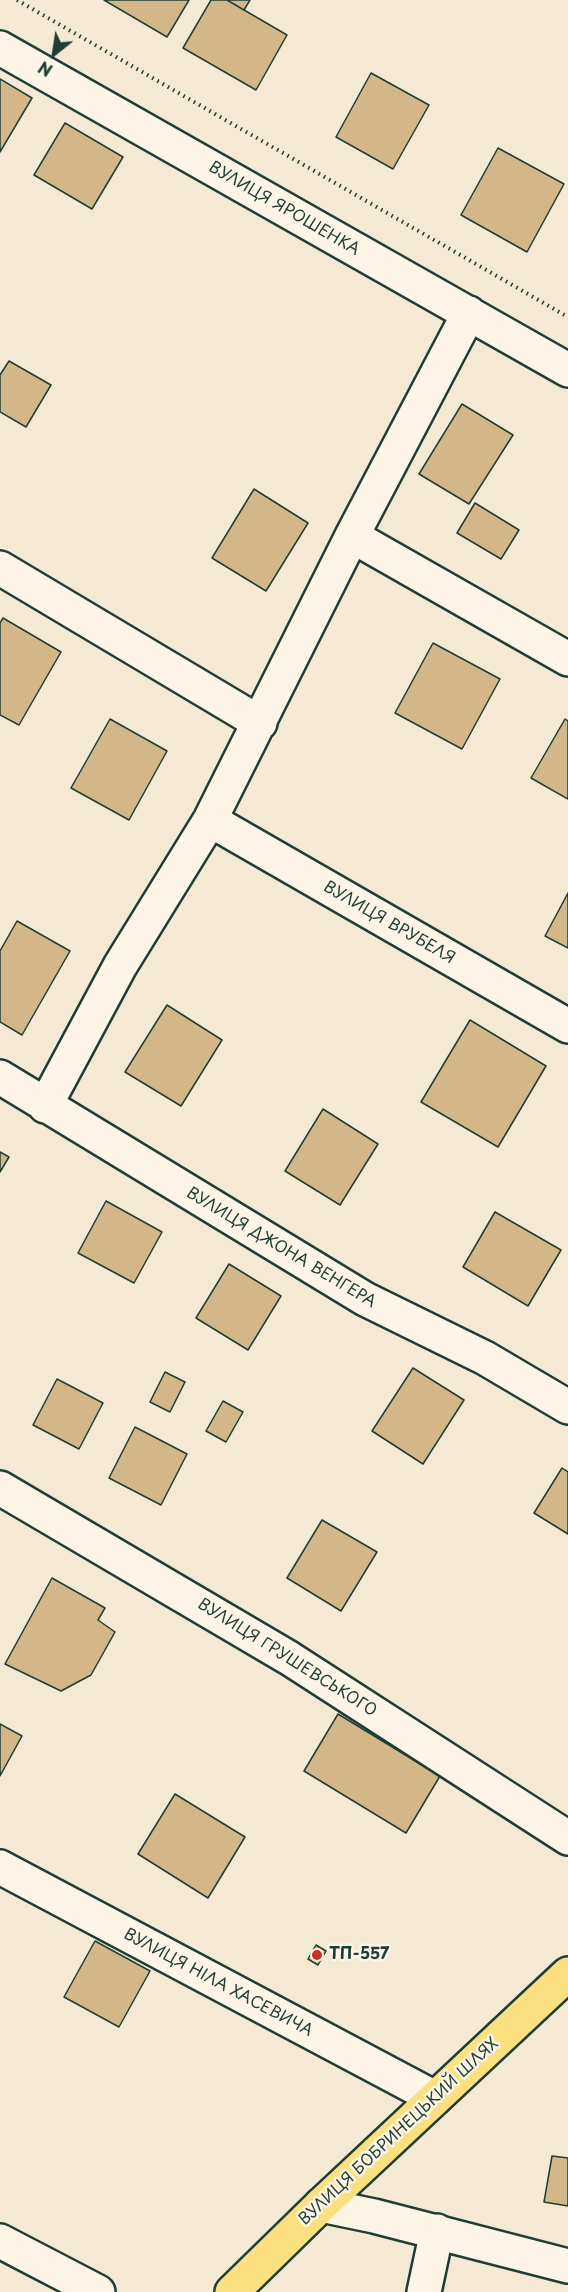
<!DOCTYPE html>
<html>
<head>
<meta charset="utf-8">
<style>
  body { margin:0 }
  #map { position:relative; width:568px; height:2292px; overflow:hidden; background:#f4e9d3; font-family:"Playpen Sans",sans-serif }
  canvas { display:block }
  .north { position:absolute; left:24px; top:24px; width:60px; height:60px; -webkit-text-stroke:4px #fcf5e5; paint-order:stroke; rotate:210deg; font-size:16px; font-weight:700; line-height:24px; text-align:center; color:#1f3d34 }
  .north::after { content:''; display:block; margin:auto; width:21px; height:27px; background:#1f3d34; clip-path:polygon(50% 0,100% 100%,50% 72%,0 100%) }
</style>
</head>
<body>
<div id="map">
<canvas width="568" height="2292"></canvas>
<div class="north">N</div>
</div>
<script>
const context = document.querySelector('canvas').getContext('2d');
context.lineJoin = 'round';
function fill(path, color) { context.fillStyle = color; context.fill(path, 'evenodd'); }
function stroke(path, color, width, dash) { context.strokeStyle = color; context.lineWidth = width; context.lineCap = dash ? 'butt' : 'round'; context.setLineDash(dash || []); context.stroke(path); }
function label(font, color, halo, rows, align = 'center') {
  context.font = font + ' "Playpen Sans",sans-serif'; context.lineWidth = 5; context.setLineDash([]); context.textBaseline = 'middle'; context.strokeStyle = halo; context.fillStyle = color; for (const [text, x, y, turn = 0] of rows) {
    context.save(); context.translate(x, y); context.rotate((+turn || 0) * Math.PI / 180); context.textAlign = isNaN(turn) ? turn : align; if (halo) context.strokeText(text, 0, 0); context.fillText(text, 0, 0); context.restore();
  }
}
const building = new Path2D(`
  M 104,0 L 189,0 L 167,37 Z
  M 211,0 L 227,0 L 287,35 L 256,90 L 183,48 Z
  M 227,0 L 250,0 L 244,10 Z
  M 371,73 L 429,105 L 393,169 L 336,137 Z
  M 0,79 L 32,98 L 0,152 Z
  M 65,123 L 123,157 L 92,209 L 34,175 Z
  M 498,148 L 564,184 L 527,252 L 461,215 Z
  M 9,361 L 51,385 L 26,427 L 0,412 L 0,375 Z
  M 462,404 L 513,435 L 469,504 L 419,474 Z
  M 254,489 L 308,523 L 266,591 L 212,558 Z
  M 475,503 L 519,530 L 501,559 L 457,533 Z
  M 3,618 L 61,652 L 19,725 L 0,715 L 0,623 Z
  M 433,643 L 500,679 L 462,749 L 395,713 Z
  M 110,719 L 167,751 L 129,820 L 71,788 Z
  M 565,719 L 568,721 L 568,799 L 531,778 Z
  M 568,893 L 568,948 L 545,936 Z
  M 17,921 L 70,951 L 22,1035 L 0,1022 L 0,951 Z
  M 167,1005 L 222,1040 L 181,1106 L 125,1072 Z
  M 470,1020 L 546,1066 L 498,1147 L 421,1102 Z
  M 323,1109 L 378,1144 L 340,1205 L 285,1171 Z
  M 0,1152 L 9,1157 L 0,1172 Z
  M 106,1201 L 162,1232 L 134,1283 L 78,1253 Z
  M 495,1212 L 561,1250 L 528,1306 L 463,1267 Z
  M 229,1264 L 281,1296 L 248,1350 L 196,1318 Z
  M 413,1368 L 464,1400 L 423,1464 L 372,1431 Z
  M 165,1372 L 185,1382 L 170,1412 L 150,1402 Z
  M 57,1379 L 103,1403 L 79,1449 L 33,1425 Z
  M 223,1401 L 243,1412 L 226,1442 L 206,1431 Z
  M 135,1427 L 187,1454 L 161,1505 L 109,1478 Z
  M 562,1468 L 568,1472 L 568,1534 L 534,1513 Z
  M 322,1520 L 377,1552 L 341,1611 L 287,1578 Z
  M 52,1578 L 105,1608 L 98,1620 L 115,1632 L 91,1675 L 61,1691 L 5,1664 Z
  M 338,1714 L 440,1776 L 406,1833 L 304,1771 Z
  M 0,1724 L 22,1736 L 0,1776 Z
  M 175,1794 L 245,1837 L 208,1898 L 138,1854 Z
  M 95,1941 L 150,1971 L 119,2027 L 64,1997 Z
  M 316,1945 L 326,1951 L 318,1965 L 308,1959 Z
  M 552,2156 L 568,2158 L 568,2206 L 544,2202 Z`);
fill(building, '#d4b789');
stroke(building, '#1f3d34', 1.5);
const minor = new Path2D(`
  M 0,48 L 568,370
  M 352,536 L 568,659
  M 0,568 L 260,723
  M 210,820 L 568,1026
  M 0,1077 L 365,1299 L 485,1358 L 568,1407
  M 45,1106 L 120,966 L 210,820 L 352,536 L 469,313
  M 0,1488 L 289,1658 L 568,1838
  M 0,1867 L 435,2098
  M 321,2205 L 374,2216 L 568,2266
  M 0,2241 L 98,2292
  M 424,2292 L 437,2231`);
const primary = new Path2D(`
  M 232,2292 L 321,2205 L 568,1974`);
stroke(minor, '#1f3d34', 38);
stroke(primary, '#1f3d34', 38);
stroke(new Path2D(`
  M 17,0 L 568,317`), '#1f3d34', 4, [1.5, 4.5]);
stroke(minor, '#fcf5e5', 33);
stroke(primary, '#fbe080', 33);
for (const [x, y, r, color] of [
  [317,1955,6,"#c8321e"]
]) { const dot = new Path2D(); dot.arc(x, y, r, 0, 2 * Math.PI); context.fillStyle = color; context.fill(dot); stroke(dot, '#fcf5e5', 2); }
label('16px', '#1f3d34', '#fcf5e5', [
  ["ВУЛИЦЯ ЯРОШЕНКА",284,209,30],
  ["ВУЛИЦЯ ВРУБЕЛЯ",389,923,30],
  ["ВУЛИЦЯ ДЖОНА ВЕНГЕРА",281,1248,31],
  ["ВУЛИЦЯ ГРУШЕВСЬКОГО",287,1658,32],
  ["ВУЛИЦЯ НІЛА ХАСЕВИЧА",218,1983,28],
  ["ВУЛИЦЯ БОБРИНЕЦЬКИЙ ШЛЯХ",399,2132,-43]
]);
label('bold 16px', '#1f3d34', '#fcf5e5', [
  ["ТП-557",329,1955]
], 'left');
</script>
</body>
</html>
